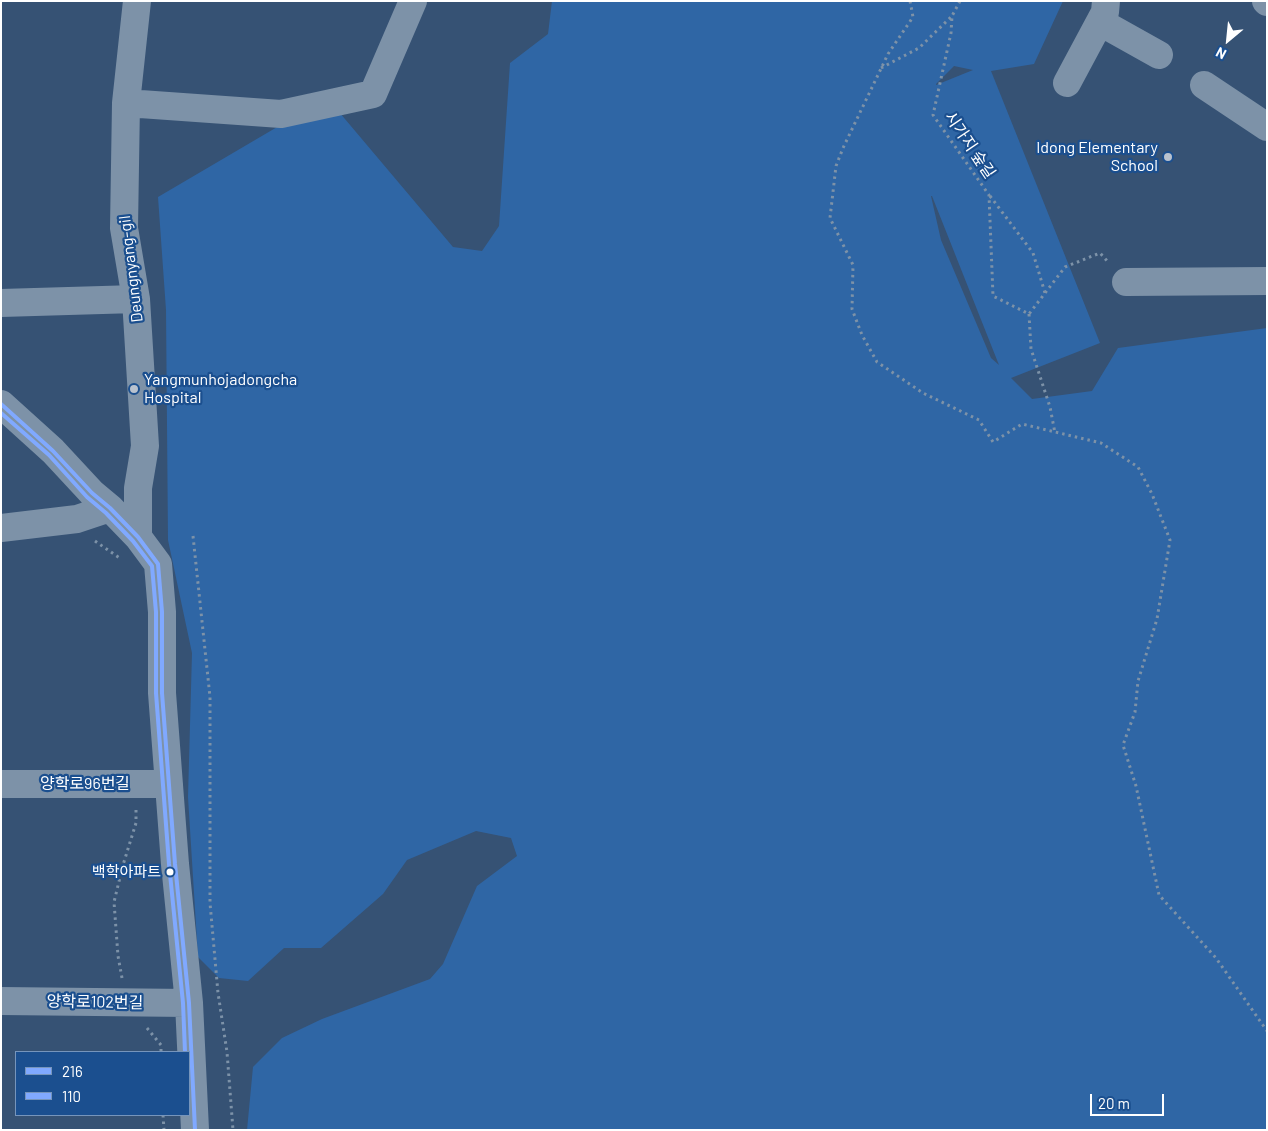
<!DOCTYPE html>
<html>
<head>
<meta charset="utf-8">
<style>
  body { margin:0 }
  #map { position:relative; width:1268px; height:1131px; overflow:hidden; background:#365274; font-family:Barlow,sans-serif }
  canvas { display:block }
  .frame { position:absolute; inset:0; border:2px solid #fff; pointer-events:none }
  .legend { position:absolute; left:15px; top:1051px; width:175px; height:65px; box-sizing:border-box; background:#1b4f8f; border:1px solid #7695bc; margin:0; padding:6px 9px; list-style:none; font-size:15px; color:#fff }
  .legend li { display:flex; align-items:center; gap:10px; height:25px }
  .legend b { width:25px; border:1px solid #7695bc }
  .north { position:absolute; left:1203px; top:15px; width:50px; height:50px; -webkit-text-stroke:4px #1b4f8f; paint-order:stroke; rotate:208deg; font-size:14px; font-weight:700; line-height:20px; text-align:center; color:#fff }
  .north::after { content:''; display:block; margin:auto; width:18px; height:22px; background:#fff; clip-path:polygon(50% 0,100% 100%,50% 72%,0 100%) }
  .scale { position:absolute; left:1090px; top:1094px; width:74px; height:22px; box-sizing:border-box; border:2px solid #fff; border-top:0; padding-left:6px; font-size:15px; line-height:18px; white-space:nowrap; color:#fff; -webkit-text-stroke:4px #1b4f8f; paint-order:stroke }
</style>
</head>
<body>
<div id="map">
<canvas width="1268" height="1131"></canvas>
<div class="frame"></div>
<ul class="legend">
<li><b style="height:6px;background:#80a9ff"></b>216</li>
<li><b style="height:6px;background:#80a9ff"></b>110</li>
</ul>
<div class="north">N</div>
<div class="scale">20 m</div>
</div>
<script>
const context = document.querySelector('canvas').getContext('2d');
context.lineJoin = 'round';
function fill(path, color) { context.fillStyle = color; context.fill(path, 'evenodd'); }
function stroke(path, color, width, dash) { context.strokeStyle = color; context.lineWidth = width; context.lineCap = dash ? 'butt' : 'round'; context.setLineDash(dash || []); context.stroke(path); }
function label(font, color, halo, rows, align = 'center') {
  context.font = font + ' Barlow,"Noto Sans KR",sans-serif'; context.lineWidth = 4.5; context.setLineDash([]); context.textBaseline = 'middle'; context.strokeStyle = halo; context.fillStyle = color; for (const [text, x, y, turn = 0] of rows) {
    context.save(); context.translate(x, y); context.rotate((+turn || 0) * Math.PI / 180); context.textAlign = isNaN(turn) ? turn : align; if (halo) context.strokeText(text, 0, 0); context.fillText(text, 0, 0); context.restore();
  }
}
fill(new Path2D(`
  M 552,1 L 1063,1 L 1034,64 L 991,71 L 1100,343 L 1011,378 L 1032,399 L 1092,391 L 1118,348 L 1267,328 L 1267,1130 L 247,1130 L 253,1067 L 282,1038 L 322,1019 L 430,979 L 443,964 L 477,886 L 517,856 L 511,838 L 476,831 L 407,860 L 383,894 L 321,948 L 284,948 L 248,981 L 219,978 L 198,957 L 188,797 L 192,653 L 168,540 L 166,310 L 158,197 L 284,123 L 334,106 L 453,247 L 482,251 L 499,226 L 510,63 L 548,34 ZM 954,66 L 973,70 L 936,85 L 936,84 ZM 931,196 L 932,196 L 999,365 L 991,358 L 941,240 Z`), '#2f66a5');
stroke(new Path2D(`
  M 910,1 L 913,17 L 888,54 L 843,148 L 836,166 L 830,218 L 853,265 L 852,309 L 862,335 L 877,362 L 923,393 L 979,420 L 993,442 L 1022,424 L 1101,443 L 1138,467 L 1152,494 L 1170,540 L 1157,619 L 1138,681 L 1135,712 L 1123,745 L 1136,786 L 1159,895 L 1216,958 L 1267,1031
  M 960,1 L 952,16 L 951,33 L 933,115 L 989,195 L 993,296 L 1029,314 L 1065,267 L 1100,253 L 1109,263
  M 881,68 L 919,48 L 952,16
  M 990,196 L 1033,253 L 1045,293
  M 1029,314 L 1031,349 L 1050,407 L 1055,433
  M 193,536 L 210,697 L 210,903 L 218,993 L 227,1052 L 233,1130
  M 95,541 L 121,559
  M 122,978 L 118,956 L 114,902 L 123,865 L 136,823 L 136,810
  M 147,1028 L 161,1045 L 161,1052
  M 163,1115 L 164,1130`), '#7d92a8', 3, [2.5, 4]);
stroke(new Path2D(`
  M 137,1 L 126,103 L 124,228 L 136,299 L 145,446 L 138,488 L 138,537
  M 1266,1 L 1267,2
  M 1100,22 L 1159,55
  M 1067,83 L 1105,12 L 1106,1
  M 1204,85 L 1267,127
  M 126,103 L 281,114 L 373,94 L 413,1
  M 1126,282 L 1267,281
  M 1,303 L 136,299
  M 1,404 L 53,451 L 92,493 L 110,508 L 138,537 L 158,564 L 162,612 L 162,693 L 175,864 L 189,1003 L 195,1130
  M 1,528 L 77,519 L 110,508
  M 1,784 L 169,784
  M 1,1001 L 189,1003`), '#7d92a8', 28);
stroke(new Path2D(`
  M 1,404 L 53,451 L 92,493 L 110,508 L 138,537 L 158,564 L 162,612 L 162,693 L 175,864 L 189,1003 L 195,1130`), '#80a9ff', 4);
stroke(new Path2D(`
  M 1,413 L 49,455 L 87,497 L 106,513 L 133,541 L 152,566 L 156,612 L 156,693 L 169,864 L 183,1003 L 185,1052`), '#80a9ff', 4);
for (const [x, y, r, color] of [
  [1168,157,5,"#b9c2ce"],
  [134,389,5,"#b9c2ce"],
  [170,872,4.5,"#fff"]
]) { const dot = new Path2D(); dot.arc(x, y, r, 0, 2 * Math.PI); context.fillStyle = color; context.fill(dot); stroke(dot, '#1b4f8f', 2); }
label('15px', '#fff', '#1b4f8f', [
  ["백학아파트",161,872]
], 'right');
label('16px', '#fff', '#1b4f8f', [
  ["시가지 숲길",970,145,56],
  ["Deungnyang-gil",131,269,-97],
  ["양학로96번길",85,784],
  ["양학로102번길",95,1002,1]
]);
label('16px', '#fff', '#1b4f8f', [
  ["Idong Elementary",1158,148],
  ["School",1158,166],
  ["Yangmunhojadongcha",144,380,"left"],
  ["Hospital",144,398,"left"]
], 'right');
</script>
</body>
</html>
